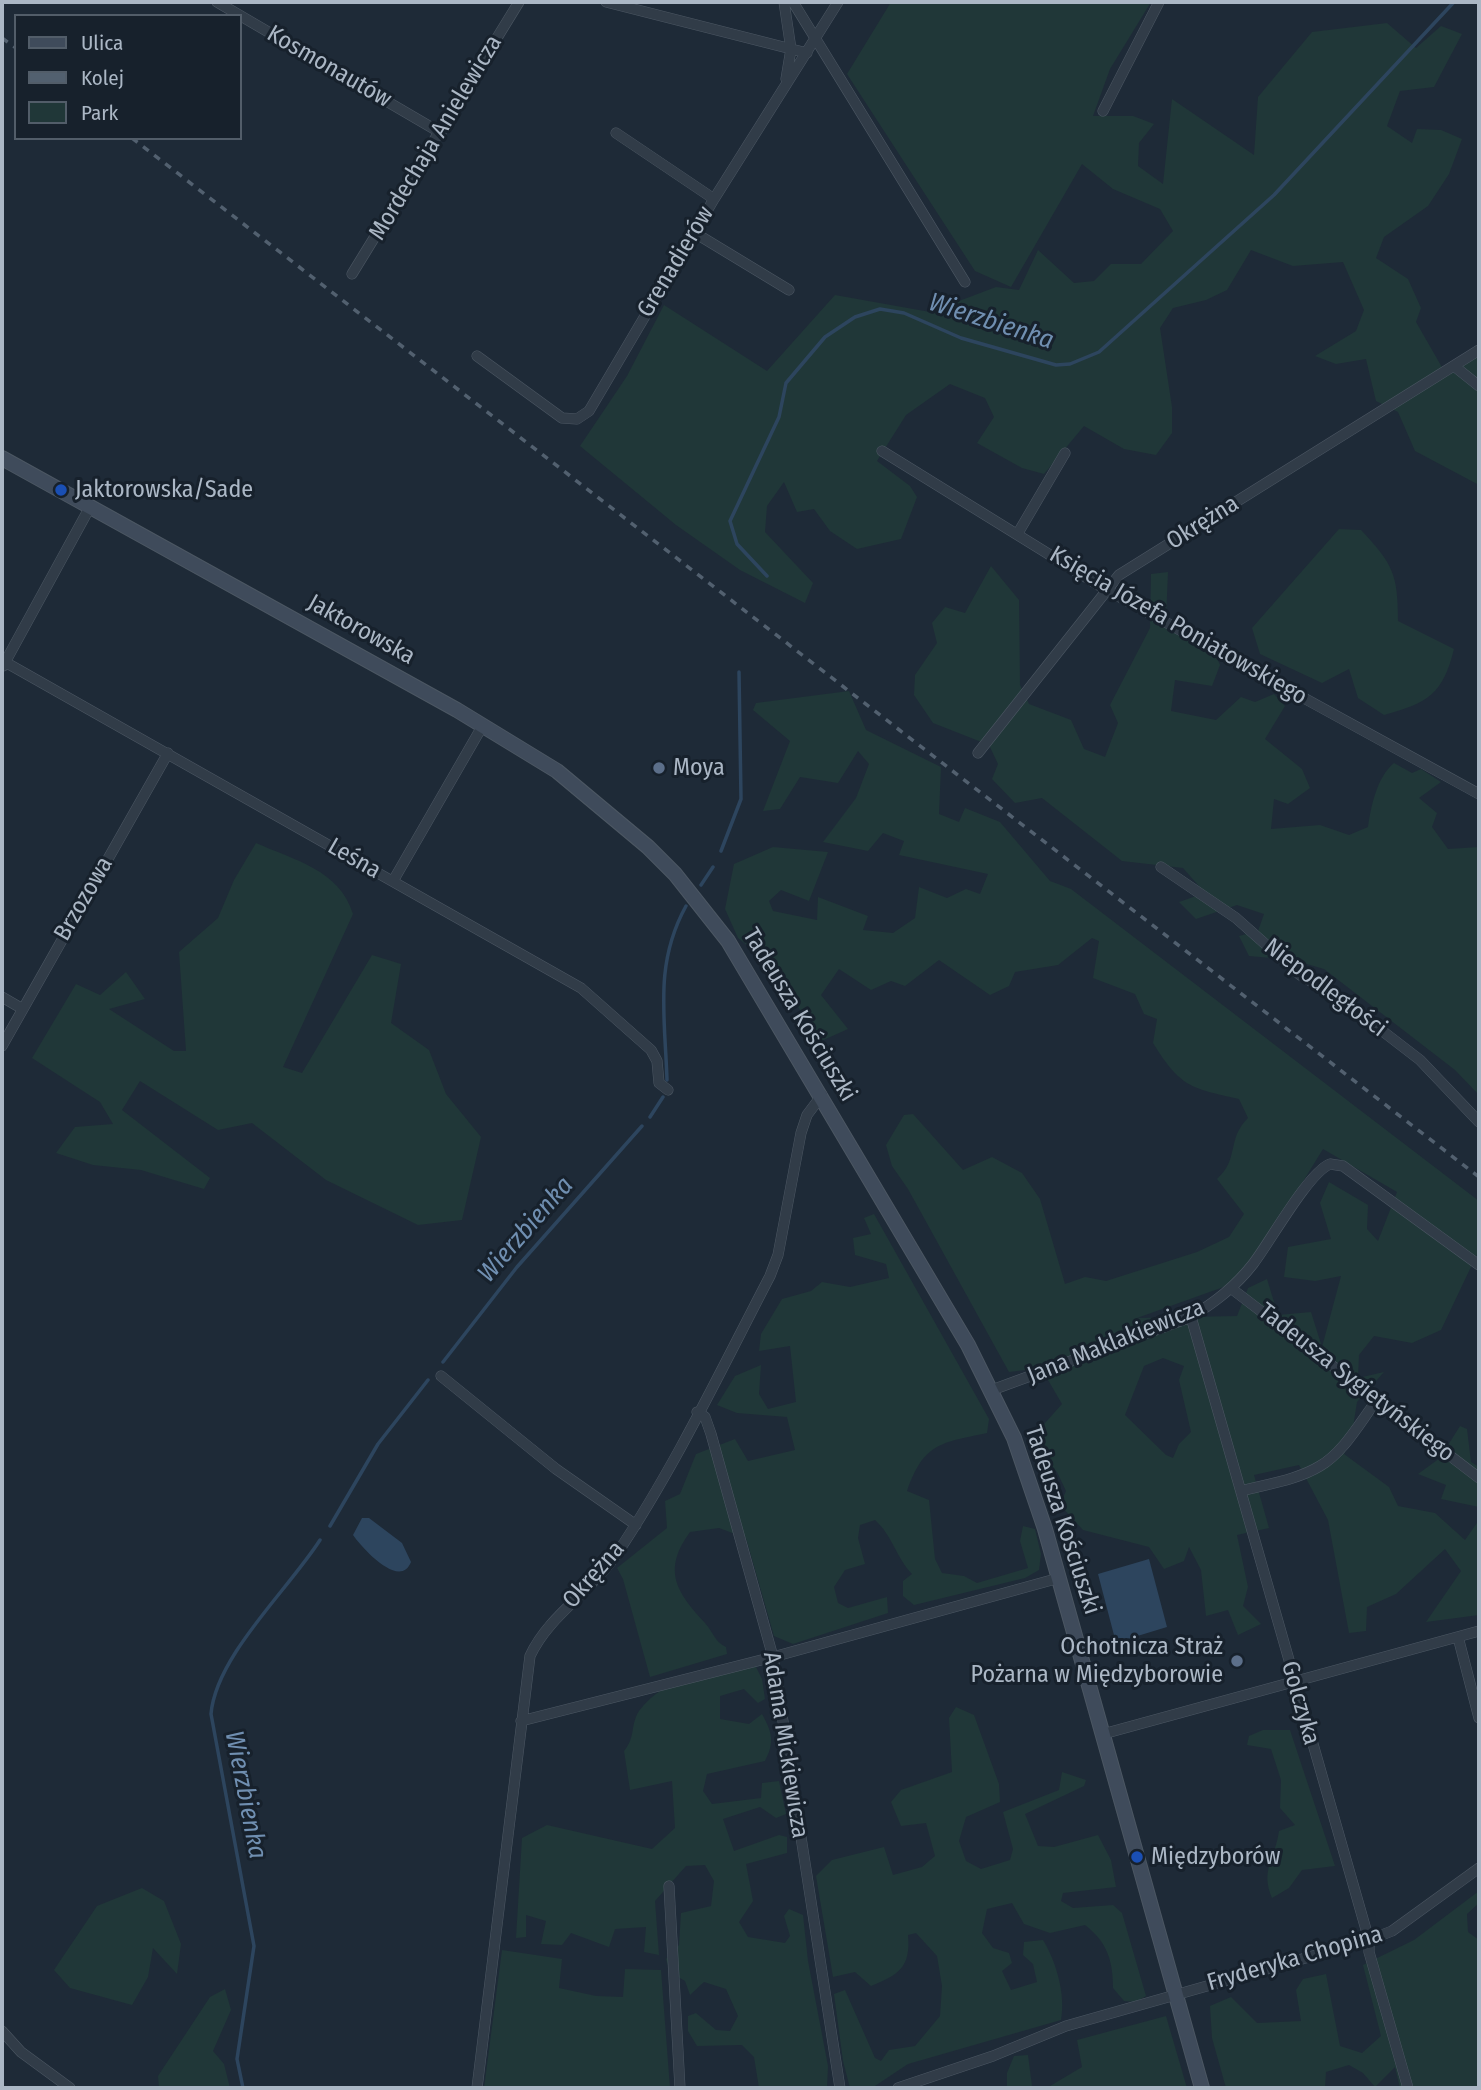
<!DOCTYPE html>
<html>
<head>
<meta charset="utf-8">
<style>
  body { margin:0 }
  #map { position:relative; width:1481px; height:2090px; overflow:hidden; background:#1e2a37; font-family:"Fira Sans Condensed",sans-serif }
  canvas { display:block }
  .frame { position:absolute; inset:0; border:4px solid #abb7c5; pointer-events:none }
  .legend { position:absolute; left:14px; top:14px; width:228px; height:126px; box-sizing:border-box; background:#17212c; border:2px solid #525d69; margin:0; padding:9px 12px; list-style:none; font-size:21px; color:#abb7c5 }
  .legend li { display:flex; align-items:center; gap:14px; height:35px }
  .legend b { width:35px; border:2px solid #525d69 }
</style>
</head>
<body>
<div id="map">
<canvas width="1481" height="2090"></canvas>
<div class="frame"></div>
<ul class="legend">
<li><b style="height:9px;background:#3f4b5b"></b>Ulica</li>
<li><b style="height:9px;background:#52606f"></b>Kolej</li>
<li><b style="height:19px;background:#203738"></b>Park</li>
</ul>
</div>
<script>
const context = document.querySelector('canvas').getContext('2d');
context.lineJoin = 'round';
function fill(path, color) { context.fillStyle = color; context.fill(path, 'evenodd'); }
function stroke(path, color, width, dash) { context.strokeStyle = color; context.lineWidth = width; context.lineCap = dash ? 'butt' : 'round'; context.setLineDash(dash || []); context.stroke(path); }
function label(font, color, halo, rows, align = 'center') {
  context.font = font + ' "Fira Sans Condensed",sans-serif'; context.lineWidth = 6; context.setLineDash([]); context.textBaseline = 'middle'; context.strokeStyle = halo; context.fillStyle = color; for (const [text, x, y, turn = 0] of rows) {
    context.save(); context.translate(x, y); context.rotate((+turn || 0) * Math.PI / 180); context.textAlign = isNaN(turn) ? turn : align; if (halo) context.strokeText(text, 0, 0); context.fillText(text, 0, 0); context.restore();
  }
}
fill(new Path2D(`
  M 891,2 L 1151,2 L 1110,69 L 1093,116 L 1133,116 L 1154,124 L 1139,143 L 1138,166 L 1163,184 L 1172,99 L 1254,155 L 1258,97 L 1312,32 L 1387,23 L 1416,48 L 1441,26 L 1462,34 L 1434,87 L 1400,91 L 1387,126 L 1412,143 L 1417,129 L 1441,130 L 1462,139 L 1449,174 L 1428,206 L 1384,237 L 1376,258 L 1408,279 L 1421,308 L 1416,322 L 1447,376 L 1479,356 L 1479,485 L 1415,451 L 1398,412 L 1376,401 L 1366,359 L 1336,364 L 1315,356 L 1356,331 L 1364,310 L 1343,262 L 1293,266 L 1251,250 L 1227,290 L 1206,300 L 1173,308 L 1160,328 L 1172,407 L 1172,433 L 1156,455 L 1124,449 L 1084,426 L 1044,474 L 1022,468 L 977,443 L 994,417 L 985,398 L 950,384 L 906,415 L 877,461 L 910,486 L 917,497 L 901,539 L 857,549 L 830,531 L 814,509 L 797,512 L 784,482 L 767,506 L 765,532 L 813,583 L 805,603 L 740,570 L 676,525 L 580,446 L 627,376 L 664,305 L 767,371 L 835,295 L 930,312 L 996,287 L 1019,290 L 1038,250 L 1074,283 L 1094,281 L 1111,264 L 1141,264 L 1173,231 L 1160,209 L 1113,189 L 1082,164 L 1011,287 L 975,271 L 847,74 Z
  M 1339,529 L 1361,530 C 1393,564 1398,574 1398,621 L 1454,649 C 1443,694 1428,703 1384,715 L 1358,698 L 1349,669 L 1322,683 L 1260,654 L 1252,628 Z
  M 991,566 L 1019,600 L 1020,685 L 1029,704 L 1071,720 L 1084,749 L 1105,757 L 1118,723 L 1110,705 L 1150,628 L 1151,574 L 1168,572 L 1166,620 L 1212,646 L 1220,665 L 1212,686 L 1175,680 L 1171,711 L 1216,720 L 1241,697 L 1255,702 L 1274,694 L 1285,706 L 1265,739 L 1302,769 L 1310,788 L 1288,804 L 1274,799 L 1271,829 L 1320,825 L 1349,835 L 1368,827 C 1371,806 1377,777 1394,763 L 1412,773 L 1421,769 L 1441,782 L 1419,798 L 1437,813 L 1432,827 L 1448,849 L 1479,847 L 1479,1095 L 1455,1070 L 1324,969 L 1293,960 L 1249,956 L 1239,936 L 1258,931 L 1264,914 L 1237,905 L 1196,919 L 1179,902 L 1205,893 L 1183,868 L 1122,861 L 1042,798 L 1015,803 L 992,779 L 998,764 L 989,745 L 933,723 L 914,695 L 915,675 L 937,643 L 932,623 L 945,607 L 965,613 Z
  M 849,691 L 866,730 L 941,767 L 939,814 L 959,822 L 965,808 L 1000,822 L 1050,881 L 1071,889 L 1479,1201 L 1479,1250 L 1441,1330 L 1412,1343 L 1374,1336 L 1359,1355 L 1358,1378 L 1384,1372 L 1357,1402 L 1351,1440 L 1344,1454 L 1389,1487 L 1398,1506 L 1435,1513 L 1465,1540 L 1479,1520 L 1479,1615 L 1426,1622 L 1461,1571 L 1445,1549 L 1396,1594 L 1367,1607 L 1366,1631 L 1349,1633 L 1328,1520 L 1299,1465 L 1254,1475 L 1269,1528 L 1237,1535 L 1248,1587 L 1243,1606 L 1261,1624 L 1238,1635 L 1228,1610 L 1206,1616 L 1201,1570 L 1189,1547 L 1184,1561 L 1164,1569 L 1149,1547 L 1083,1530 L 1060,1505 L 1066,1491 L 1057,1472 L 1039,1456 L 1037,1432 L 1062,1404 L 1041,1368 L 1009,1372 L 908,1189 L 892,1166 L 886,1145 L 904,1115 L 913,1114 L 963,1170 L 992,1157 L 1022,1173 L 1040,1199 L 1065,1284 L 1085,1277 L 1106,1281 L 1197,1252 L 1229,1237 L 1244,1214 L 1217,1179 C 1240,1158 1226,1140 1248,1118 L 1239,1099 C 1191,1088 1181,1088 1153,1043 L 1157,1019 L 1144,1014 L 1135,994 L 1093,978 L 1099,941 L 1092,938 L 1058,965 L 1015,972 L 1009,986 L 990,995 L 939,960 L 905,986 L 891,981 L 871,990 L 839,969 L 821,995 L 848,1029 L 819,1042 L 775,968 L 738,938 L 725,909 L 734,864 L 773,847 L 828,852 L 809,901 L 781,890 L 769,901 L 773,911 L 817,920 L 818,897 L 868,916 L 863,930 L 893,933 L 915,918 L 919,887 L 947,898 L 966,889 L 980,894 L 988,874 L 899,855 L 904,841 L 883,833 L 868,851 L 823,842 L 856,798 L 869,764 L 858,751 L 838,783 L 800,777 L 780,809 L 763,811 L 790,741 L 753,710 L 756,703 ZM 1323,1149 L 1397,1192 L 1378,1241 L 1367,1229 L 1368,1205 L 1329,1182 L 1320,1203 L 1331,1239 L 1288,1247 L 1284,1277 L 1315,1281 L 1341,1276 L 1322,1347 L 1311,1312 L 1278,1315 L 1267,1279 L 1248,1288 L 1237,1316 L 1137,1318 L 1232,1284 L 1264,1245 ZM 1163,1358 L 1184,1366 L 1179,1380 L 1191,1432 L 1179,1444 L 1173,1458 L 1166,1455 L 1125,1415 L 1144,1366 Z
  M 256,843 C 294,860 340,870 353,914 L 283,1067 L 302,1073 L 372,955 L 401,964 L 391,1023 L 429,1050 L 446,1094 L 481,1137 L 462,1220 L 418,1225 L 326,1180 L 252,1123 L 218,1130 L 140,1081 L 122,1110 L 210,1178 L 204,1189 L 141,1170 L 93,1165 L 56,1153 L 75,1127 L 113,1124 L 100,1102 L 32,1058 L 76,984 L 100,995 L 126,972 L 145,999 L 109,1009 L 174,1051 L 186,1051 L 179,952 L 218,918 L 234,880 Z
  M 874,1214 L 989,1419 L 987,1433 C 940,1443 924,1443 907,1491 L 929,1500 L 935,1559 L 942,1573 L 964,1576 L 977,1583 L 1028,1568 L 1020,1541 L 1023,1526 L 1035,1529 L 1041,1554 L 1039,1570 L 1025,1578 L 914,1605 L 903,1596 L 903,1581 L 912,1574 C 896,1557 892,1535 875,1520 L 860,1525 L 858,1538 L 865,1564 L 845,1570 L 834,1587 L 838,1603 L 848,1608 L 887,1597 L 888,1613 L 793,1644 L 774,1636 L 746,1538 L 719,1528 L 690,1532 C 662,1570 676,1592 705,1623 C 714,1633 714,1641 726,1647 L 727,1654 L 650,1677 L 623,1579 L 617,1568 L 667,1528 L 665,1501 L 680,1494 L 696,1454 L 735,1439 L 748,1461 L 795,1450 L 787,1417 L 737,1413 L 717,1405 L 735,1376 L 761,1365 L 759,1394 L 768,1409 L 796,1402 L 790,1346 L 759,1351 L 761,1334 L 782,1299 L 811,1291 L 822,1282 L 850,1287 L 889,1278 L 886,1264 L 855,1255 L 853,1238 L 871,1234 L 864,1218 Z
  M 1460,1426 L 1467,1429 L 1471,1462 L 1479,1467 L 1479,1507 L 1441,1499 L 1446,1485 L 1418,1474 L 1440,1458 Z
  M 754,1663 L 762,1679 L 765,1699 L 758,1703 L 744,1689 L 720,1696 L 720,1719 L 749,1724 L 762,1714 C 772,1732 775,1742 765,1761 L 707,1774 L 703,1791 L 712,1804 L 761,1798 L 762,1783 L 779,1781 L 786,1814 L 776,1818 L 760,1807 L 723,1819 L 734,1851 L 779,1835 L 787,1837 L 787,1853 L 746,1864 L 753,1901 L 739,1922 L 748,1937 L 785,1943 L 790,1936 L 784,1916 L 789,1909 L 803,1915 L 808,1961 L 828,2066 L 827,2087 L 823,2088 L 759,2088 L 754,2057 L 742,2045 L 697,2046 L 688,2031 L 688,2016 L 696,2013 L 716,2030 L 730,2031 L 738,2016 L 726,1989 L 704,1982 L 690,1995 L 685,1981 L 670,1972 L 666,1959 L 679,1945 L 681,1913 L 711,1906 L 714,1881 L 705,1865 L 686,1866 L 655,1901 L 659,1955 L 644,1952 L 646,1927 L 615,1929 L 609,1947 L 571,1933 L 562,1945 L 541,1944 L 546,1921 L 526,1915 L 526,1937 L 516,1938 L 522,1838 L 547,1825 L 652,1849 L 675,1828 L 672,1781 L 630,1790 L 624,1751 C 636,1737 630,1725 639,1711 C 665,1675 715,1672 754,1663 Z
  M 956,1707 L 974,1715 L 999,1784 L 1000,1802 L 966,1817 L 959,1841 L 966,1861 L 981,1869 L 1010,1860 L 1013,1849 L 1003,1812 L 1059,1790 L 1062,1772 L 1086,1780 L 1084,1786 L 1025,1814 L 1038,1846 L 1054,1847 L 1098,1835 L 1111,1860 L 1116,1887 L 1063,1893 L 1061,1901 L 1073,1908 L 1113,1905 L 1122,1913 L 1146,1996 L 1136,2002 L 1124,2001 L 1113,1988 C 1113,1960 1107,1942 1085,1925 L 1050,1933 L 1024,1924 L 1012,1903 L 987,1909 L 982,1933 L 993,1948 L 1009,1953 L 1012,1963 L 1002,1971 L 1011,1990 L 1037,1982 L 1033,1964 L 1023,1955 L 1024,1942 L 1043,1940 C 1056,1961 1066,1995 1061,2020 L 908,2064 L 872,2088 L 850,2088 L 843,2061 L 834,1994 L 845,1990 L 875,2058 L 881,2061 L 889,2050 L 915,2046 L 940,2016 L 942,1986 L 937,1956 L 916,1933 L 908,1935 C 911,1968 898,1975 871,1986 L 855,1972 L 833,1977 L 816,1876 L 832,1860 L 884,1847 L 893,1875 L 922,1867 L 935,1856 L 926,1823 L 901,1826 L 891,1802 L 901,1790 L 952,1772 L 949,1718 Z
  M 1263,1730 L 1290,1730 L 1335,1866 L 1302,1870 L 1289,1888 L 1272,1898 C 1260,1870 1275,1859 1279,1831 L 1295,1825 L 1280,1808 L 1281,1780 L 1271,1749 L 1247,1745 L 1249,1736 Z
  M 142,1888 L 164,1901 L 181,1944 L 177,1974 L 153,1948 L 148,1977 L 132,2005 L 70,1988 L 54,1970 L 97,1906 Z
  M 1479,1891 L 1479,1903 L 1467,1914 L 1468,1932 L 1479,1940 L 1479,2015 L 1477,2017 L 1479,2088 L 1400,2088 L 1395,2067 L 1375,2087 L 1363,2073 L 1349,2065 L 1326,2072 L 1325,2088 L 1226,2088 L 1212,2038 L 1210,2006 L 1231,1997 L 1257,2023 L 1301,2021 L 1296,1990 L 1303,1979 L 1326,1974 L 1340,2046 L 1362,2053 L 1381,2036 L 1363,1965 L 1414,1940 Z
  M 502,1950 L 562,1959 L 559,1988 L 596,1996 L 623,1997 L 625,1969 L 661,1970 L 670,2088 L 484,2088 Z
  M 225,1989 L 231,2010 L 213,2051 L 224,2064 L 230,2088 L 159,2088 L 158,2076 L 210,1997 Z
  M 1166,2016 L 1187,2088 L 1007,2088 L 1007,2073 L 1014,2056 L 1028,2055 L 1032,2086 L 1050,2086 L 1082,2067 L 1077,2040 Z`), '#203738');
fill(new Path2D(`
  M 362,1518 L 369,1518 L 402,1543 L 411,1562 C 400,1590 362,1548 353,1535 Z
  M 1149,1559 L 1167,1627 L 1121,1641 L 1115,1639 L 1098,1574 Z`), '#2d455e');
stroke(new Path2D(`
  M 767,576 L 737,544 L 730,521 L 779,417 L 786,383 L 825,337 L 855,317 L 880,309 L 904,313 L 961,338 L 1056,365 L 1070,364 L 1099,352 L 1274,195 L 1454,2
  M 721,851 L 741,799 L 739,672
  M 701,885 L 713,867
  M 667,1080 C 665,1016 654,964 686,906
  M 650,1117 L 663,1097
  M 443,1362 L 517,1267 L 642,1126
  M 330,1526 L 378,1444 L 428,1380
  M 243,2088 L 237,2059 L 254,1946 L 211,1714 C 216,1656 288,1590 320,1540`), '#2d455e', 3.5);
const minor = new Path2D(`
  M 217,2 L 441,133
  M 606,2 L 807,53
  M 784,2 L 791,49 L 786,79
  M 793,2 L 965,282
  M 1103,111 L 1159,2
  M 616,133 L 714,199
  M 695,233 L 789,290
  M 352,274 L 519,2
  M 477,356 L 562,418 L 577,419 L 589,411 L 714,199 L 838,2
  M 1454,366 L 1479,386
  M 882,451 L 1105,589 L 1479,794
  M 1018,533 L 1065,453
  M 5,662 L 581,988 L 651,1050 L 657,1061 L 659,1083 L 668,1090
  M 3,666 L 90,507
  M 978,753 L 1119,575 L 1479,350
  M 1161,867 L 1236,918 L 1300,975 L 1337,996 L 1420,1060 L 1479,1122
  M 393,881 L 483,725
  M 2,997 L 21,1008
  M 2,1046 L 168,753
  M 1232,1289 L 1479,1478
  M 1191,1317 L 1369,1940 L 1369,1952 L 1408,2088
  M 441,1376 L 556,1469 L 636,1525
  M 992,1390 L 1191,1317 C 1215,1302 1235,1287 1253,1264 C 1270,1242 1308,1173 1330,1164 L 1343,1166 L 1479,1265
  M 697,1412 L 705,1417 L 711,1434 L 773,1657 L 840,2088
  M 1241,1491 C 1267,1484 1297,1480 1320,1466 C 1344,1452 1360,1422 1377,1400
  M 1458,1637 L 1479,1718
  M 521,1721 L 773,1657 L 1059,1578
  M 1103,1734 L 1479,1631
  M 669,1886 L 680,2088
  M 2,2031 L 21,2052 L 70,2088
  M 477,2088 L 530,1656 C 549,1615 591,1592 616,1555 C 675,1467 721,1370 770,1276 L 778,1255 L 801,1133 L 807,1115 L 822,1095
  M 898,2088 L 993,2056 L 1066,2026 L 1369,1940 L 1392,1931 L 1479,1868`);
const secondary = new Path2D(`
  M 2,458 L 457,710 L 557,771 L 648,847 L 675,874 L 728,941 L 968,1345 L 1014,1438 L 1045,1529 L 1202,2088`);
stroke(minor, '#4c5763', 11);
stroke(secondary, '#4c5763', 16);
stroke(minor, '#313c48', 10);
stroke(secondary, '#3f4b5b', 14);
stroke(new Path2D(`
  M 2,38 L 16,48
  M 132,138 L 1479,1177`), '#52606f', 3.5, [7, 7]);
for (const [x, y, r, color] of [
  [61,490,7,"#1a4fb4"],
  [659,768,7,"#5c6f8a"],
  [1237,1661,7,"#5c6f8a"],
  [1137,1857,7,"#1a4fb4"]
]) { const dot = new Path2D(); dot.arc(x, y, r, 0, 2 * Math.PI); context.fillStyle = color; context.fill(dot); stroke(dot, '#17212c', 2.5); }
label('24px', '#abb7c5', '#17212c', [
  ["Kosmonautów",329,67,30],
  ["Mordechaja Anielewicza",436,138,-59],
  ["Grenadierów",676,262,-59],
  ["Okrężna",1203,523,-32],
  ["Księcia Józefa Poniatowskiego",1178,626,30],
  ["Jaktorowska",361,630,29],
  ["Leśna",354,859,30],
  ["Brzozowa",84,899,-60],
  ["Niepodległości",1325,988,37],
  ["Tadeusza Kościuszki",799,1015,59],
  ["Jana Maklakiewicza",1116,1342,-22],
  ["Tadeusza Sygietyńskiego",1356,1383,38],
  ["Tadeusza Kościuszki",1062,1520,72],
  ["Okrężna",594,1575,-49],
  ["Golczyka",1300,1703,74],
  ["Adama Mickiewicza",785,1745,81],
  ["Fryderyka Chopina",1295,1959,-16]
]);
label('24px', '#abb7c5', '#17212c', [
  ["Jaktorowska/Sade",75,490],
  ["Moya",673,768],
  ["Ochotnicza Straż",1223,1647,"right"],
  ["Pożarna w Międzyborowie",1223,1675,"right"],
  ["Międzyborów",1151,1857]
], 'left');
label('italic 26px', '#708fb1', '#17212c', [
  ["Wierzbienka",991,322,18],
  ["Wierzbienka",526,1230,-49],
  ["Wierzbienka",245,1795,79]
]);
</script>
</body>
</html>
